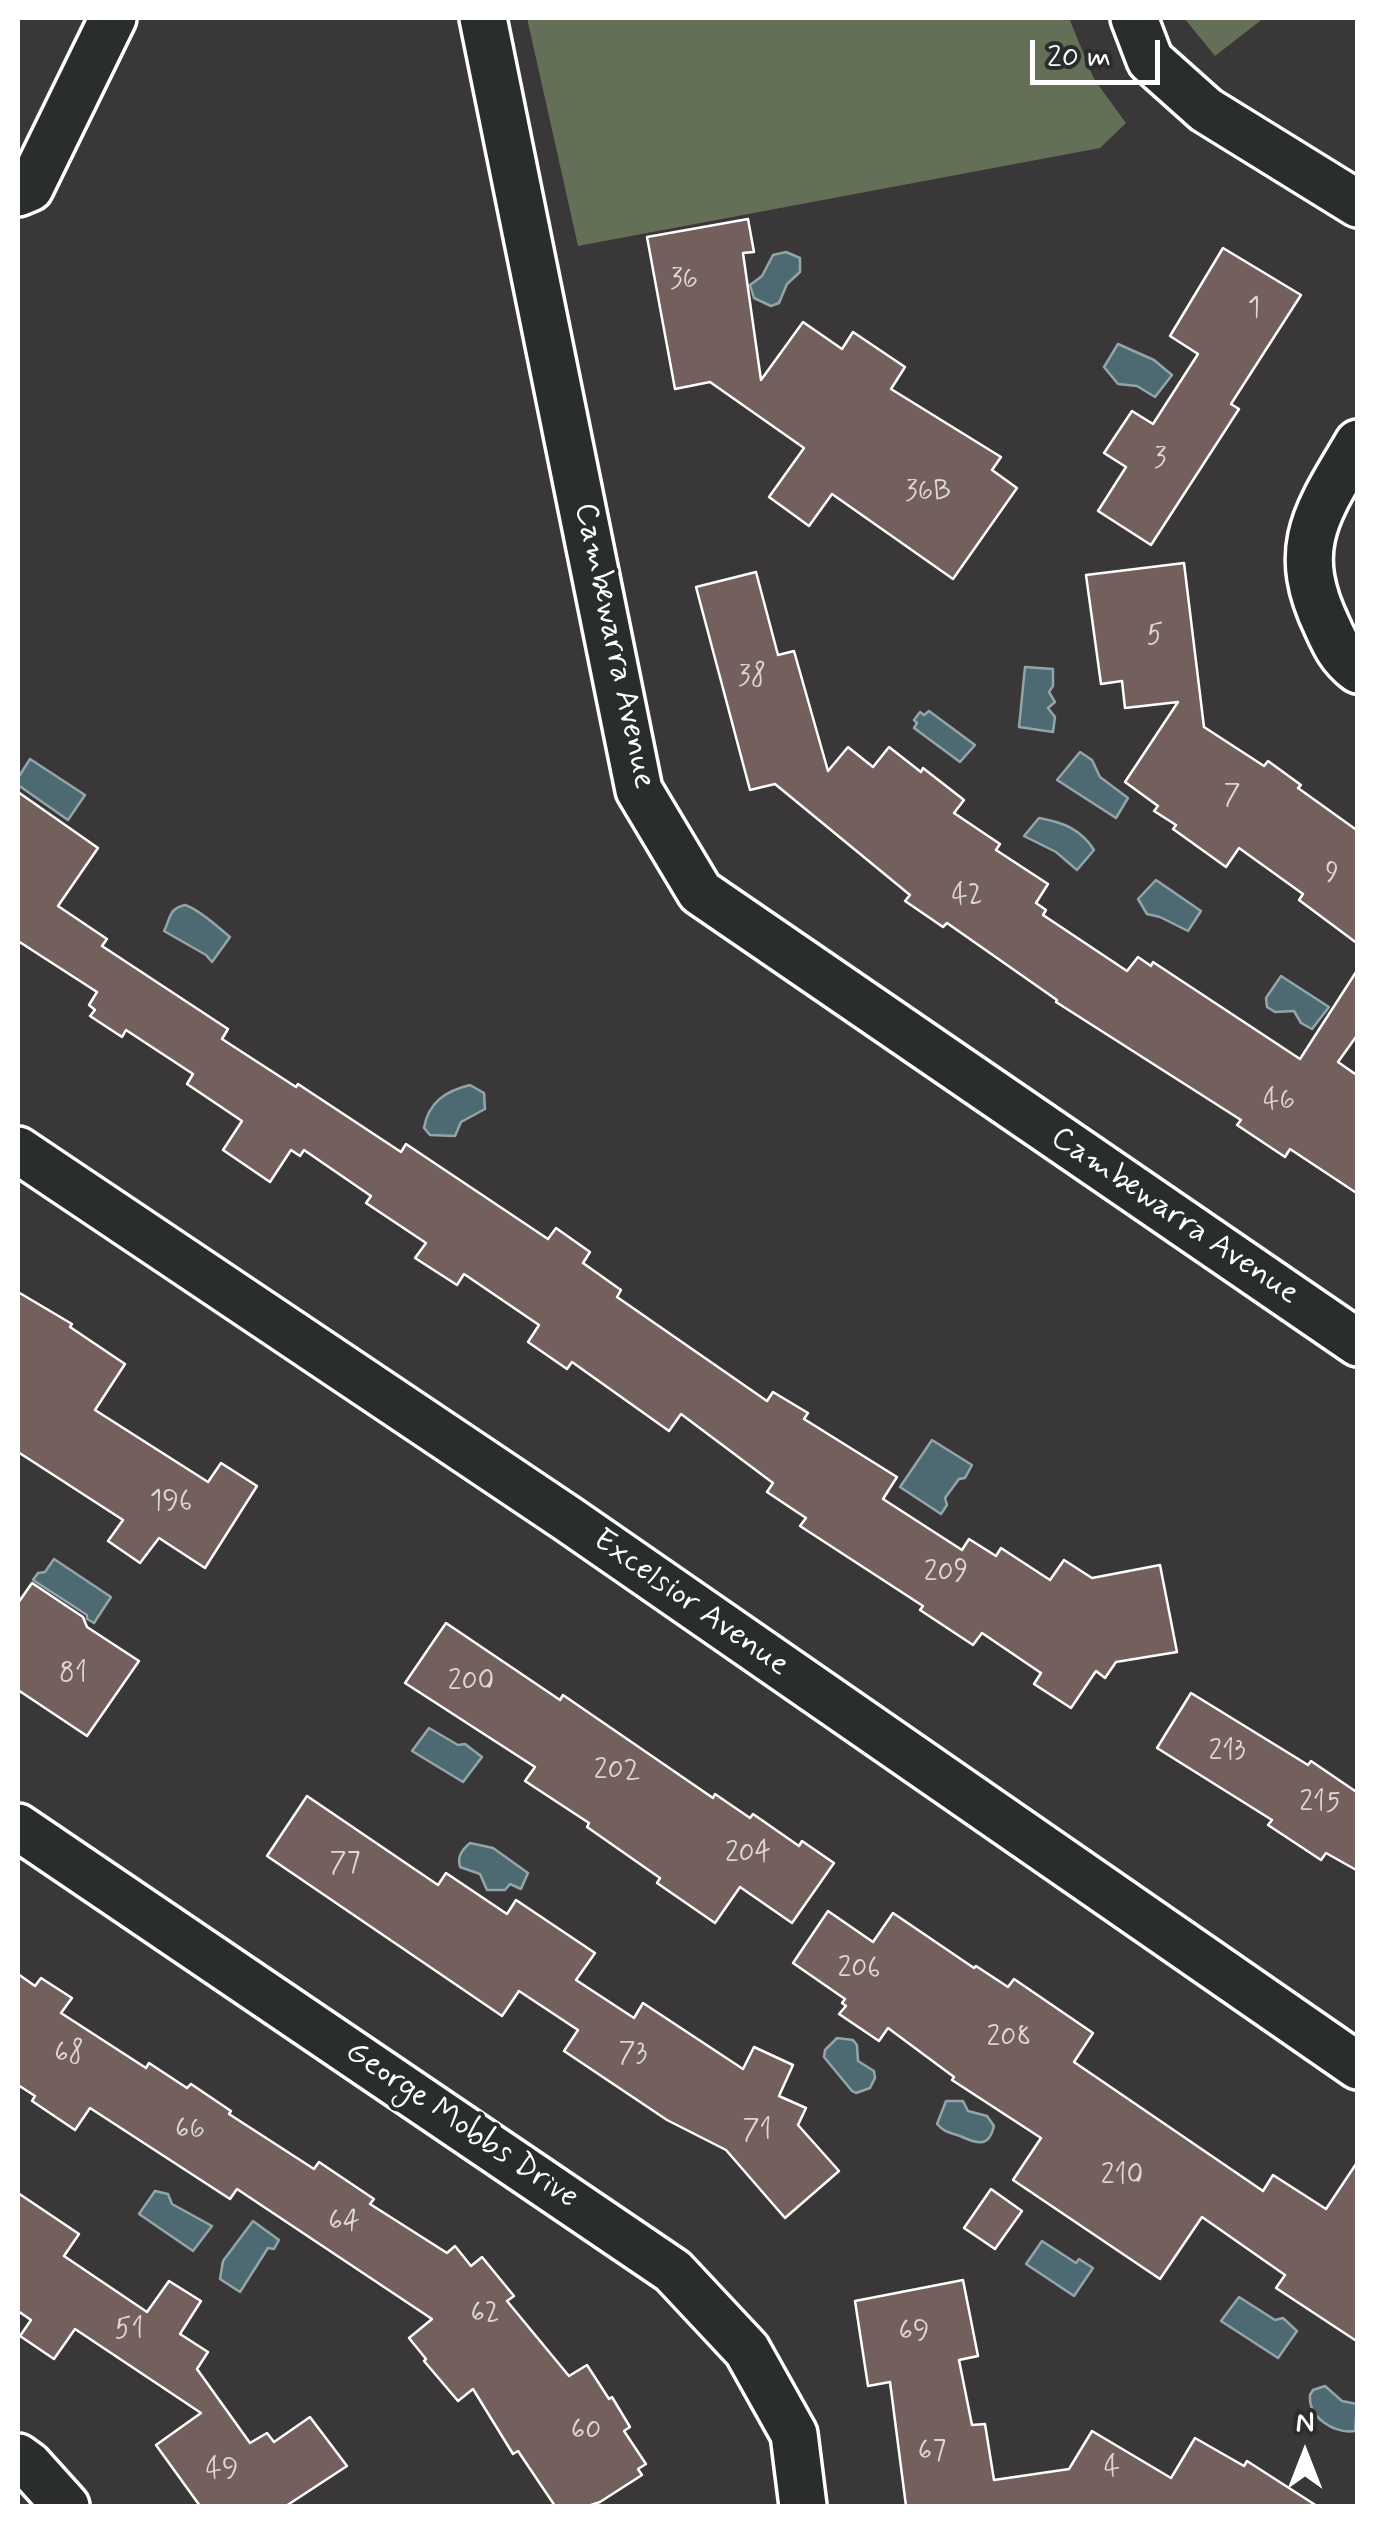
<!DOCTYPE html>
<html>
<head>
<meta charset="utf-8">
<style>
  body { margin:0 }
  #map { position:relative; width:1375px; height:2524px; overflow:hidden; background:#393737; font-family:Mynerve,sans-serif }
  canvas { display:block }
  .frame { position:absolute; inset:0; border:20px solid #fff; pointer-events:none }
  .north { position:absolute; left:1255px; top:2404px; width:100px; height:100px; -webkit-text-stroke:8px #2a2d2e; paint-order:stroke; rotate:0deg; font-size:28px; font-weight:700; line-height:40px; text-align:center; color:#fff }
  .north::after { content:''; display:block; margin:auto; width:35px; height:45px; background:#fff; clip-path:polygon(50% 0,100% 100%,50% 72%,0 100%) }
  .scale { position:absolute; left:1030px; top:40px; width:130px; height:45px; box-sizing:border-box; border:5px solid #fff; border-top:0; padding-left:12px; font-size:30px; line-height:35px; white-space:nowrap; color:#fff; -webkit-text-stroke:8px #2a2d2e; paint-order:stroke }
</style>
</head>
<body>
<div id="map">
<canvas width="1375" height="2524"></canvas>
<div class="frame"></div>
<div class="north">N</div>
<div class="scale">20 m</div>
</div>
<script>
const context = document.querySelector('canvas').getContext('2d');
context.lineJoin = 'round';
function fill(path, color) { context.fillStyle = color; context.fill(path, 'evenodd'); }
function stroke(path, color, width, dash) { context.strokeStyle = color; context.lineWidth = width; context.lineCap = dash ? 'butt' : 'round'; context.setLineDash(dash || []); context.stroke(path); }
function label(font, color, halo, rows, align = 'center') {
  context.font = font + ' Mynerve,sans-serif'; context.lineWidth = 8; context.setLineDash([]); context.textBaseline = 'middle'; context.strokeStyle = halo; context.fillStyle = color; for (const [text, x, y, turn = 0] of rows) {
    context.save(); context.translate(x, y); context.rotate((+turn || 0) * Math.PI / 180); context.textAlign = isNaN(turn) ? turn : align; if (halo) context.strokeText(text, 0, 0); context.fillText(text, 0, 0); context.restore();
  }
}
fill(new Path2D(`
  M 527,18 L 1069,18 L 1094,79 L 1126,123 L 1100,148 L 578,246 Z
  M 1184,18 L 1264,18 L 1215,56 Z`), '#636f56');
const water = new Path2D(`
  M 786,252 L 800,258 L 800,272 L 787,284 L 779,303 L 771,306 L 754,298 L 750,285 L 762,276 L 773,255 Z
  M 1118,344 L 1154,360 L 1172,375 L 1155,397 L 1137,386 L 1118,384 L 1104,367 Z
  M 1025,667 L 1053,669 L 1053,686 L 1049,692 L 1055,702 L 1048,708 L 1055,717 L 1053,732 L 1019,727 Z
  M 929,711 L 975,745 L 960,762 L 914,728 L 917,723 L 914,720 L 920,712 L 924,715 Z
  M 1080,752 L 1092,760 L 1100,777 L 1128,798 L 1116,818 L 1057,780 Z
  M 30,759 L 85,795 L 68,820 L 18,785 L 18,778 Z
  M 1039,818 C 1062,822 1081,829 1094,850 L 1077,870 L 1056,852 L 1024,836 Z
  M 1156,880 L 1201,911 L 1188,931 L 1160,917 L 1147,914 L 1138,899 Z
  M 185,905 C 199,909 219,928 230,937 L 212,962 L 206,955 L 164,931 C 171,918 168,909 185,905 Z
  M 1281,976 L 1329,1007 L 1312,1029 L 1301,1023 L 1294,1011 L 1275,1012 L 1267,1007 L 1266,998 Z
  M 470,1085 L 484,1093 L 485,1109 L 461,1122 L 455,1136 L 430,1135 L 424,1128 C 428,1103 445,1091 470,1085 Z
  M 932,1440 L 972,1465 L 965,1478 L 959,1479 L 945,1498 L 947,1505 L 941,1514 L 900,1487 Z
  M 54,1559 L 111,1597 L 94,1623 L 87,1619 L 87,1615 L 33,1580 L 38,1573 L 45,1572 Z
  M 429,1728 L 458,1745 L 465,1744 L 482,1757 L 463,1782 L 412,1751 Z
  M 470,1843 L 493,1848 L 528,1873 L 521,1889 L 510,1884 L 505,1890 L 487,1890 L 480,1874 L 460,1867 C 457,1856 462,1850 470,1843 Z
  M 837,2038 L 853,2040 L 857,2045 L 858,2061 L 874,2071 L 875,2078 L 870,2088 L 856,2093 L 852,2091 L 824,2057 L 825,2050 Z
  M 946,2101 L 963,2101 L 968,2111 L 987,2116 L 994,2126 C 989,2148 977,2144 960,2136 C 949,2132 945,2133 937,2124 Z
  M 155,2191 L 168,2194 L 172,2204 L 212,2226 L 193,2251 L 139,2214 Z
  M 253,2221 L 279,2240 L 274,2249 L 268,2248 L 240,2292 L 220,2279 L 223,2261 Z
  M 1042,2241 L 1076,2263 L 1079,2259 L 1093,2268 L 1074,2296 L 1026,2264 Z
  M 1239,2297 L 1275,2320 L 1283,2318 L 1297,2331 L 1278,2358 L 1221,2321 Z
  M 1325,2386 L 1342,2401 L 1357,2404 L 1355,2431 C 1335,2434 1308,2418 1310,2395 L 1313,2390 Z`);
fill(water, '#4d6972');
stroke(water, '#94a5aa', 2.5);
const building = new Path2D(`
  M 748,219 L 754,252 L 743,253 L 761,380 L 803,322 L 842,349 L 853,332 L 905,367 L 891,389 L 1001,457 L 992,470 L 1017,488 L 953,579 L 832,494 L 809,526 L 769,497 L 804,448 L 710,382 L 675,389 L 647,237 Z
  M 1223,248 L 1301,295 L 1231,404 L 1239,409 L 1151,545 L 1098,511 L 1126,467 L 1104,453 L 1132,411 L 1153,424 L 1198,354 L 1170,336 Z
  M 1184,563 L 1204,727 L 1264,766 L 1268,761 L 1301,785 L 1298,788 L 1358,831 L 1358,944 L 1299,900 L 1303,894 L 1239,848 L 1226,867 L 1173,829 L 1176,825 L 1154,811 L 1158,806 L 1125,782 L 1178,702 L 1125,708 L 1122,681 L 1101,684 L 1086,575 Z
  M 756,572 L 778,655 L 794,651 L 828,771 L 848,747 L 873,767 L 889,747 L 921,772 L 923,768 L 964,800 L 954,813 L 1000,844 L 996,850 L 1048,884 L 1036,903 L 1046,910 L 1043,915 L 1127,971 L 1138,957 L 1151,966 L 1153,962 L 1300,1059 L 1358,969 L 1358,1034 L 1338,1062 L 1358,1076 L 1358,1194 L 1290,1149 L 1285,1157 L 1237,1125 L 1241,1120 L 1056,1002 L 1057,1000 L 947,923 L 943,927 L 905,901 L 910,895 L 775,784 L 750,790 L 696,587 Z
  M 18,792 L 98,848 L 58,906 L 107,939 L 102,946 L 228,1029 L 222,1039 L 296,1087 L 298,1084 L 401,1152 L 406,1144 L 548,1239 L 556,1228 L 590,1252 L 583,1263 L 621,1290 L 617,1297 L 767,1401 L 773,1392 L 808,1413 L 804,1419 L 897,1477 L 883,1499 L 962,1550 L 969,1539 L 996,1556 L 1001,1548 L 1050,1580 L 1064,1560 L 1092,1578 L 1160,1565 L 1177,1652 L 1116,1662 L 1105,1678 L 1096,1671 L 1071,1708 L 1034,1684 L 1041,1673 L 982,1633 L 973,1645 L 920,1610 L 923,1606 L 800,1526 L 806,1518 L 767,1492 L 773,1483 L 681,1414 L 669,1431 L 572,1362 L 567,1369 L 528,1342 L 539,1325 L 464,1274 L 457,1285 L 415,1258 L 426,1243 L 366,1203 L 371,1196 L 304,1150 L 300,1156 L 291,1150 L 270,1182 L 223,1150 L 242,1121 L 187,1084 L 193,1074 L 126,1030 L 122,1037 L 90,1016 L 95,1010 L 89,1005 L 97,992 L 18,941 Z
  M 18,1292 L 72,1324 L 70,1327 L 125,1364 L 95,1410 L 208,1482 L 221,1463 L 257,1486 L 205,1568 L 159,1538 L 140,1563 L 108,1541 L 123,1520 L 18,1452 Z
  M 32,1583 L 83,1617 L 87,1627 L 139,1661 L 87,1736 L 18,1690 L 18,1603 Z
  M 446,1623 L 560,1700 L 563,1695 L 713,1798 L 715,1794 L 750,1818 L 753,1814 L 799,1846 L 802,1841 L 834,1863 L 792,1923 L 740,1887 L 715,1923 L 657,1883 L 660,1878 L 587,1827 L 589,1823 L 525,1781 L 535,1767 L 405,1683 Z
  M 1191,1693 L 1308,1765 L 1311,1761 L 1358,1793 L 1358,1871 L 1326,1853 L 1321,1860 L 1268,1825 L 1272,1820 L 1157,1748 Z
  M 307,1796 L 438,1885 L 446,1873 L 507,1914 L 516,1900 L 595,1953 L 576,1980 L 634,2018 L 643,2003 L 743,2069 L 754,2047 L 793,2065 L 779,2096 L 806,2108 L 798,2125 L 839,2171 L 785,2218 L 726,2150 L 667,2120 L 564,2051 L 578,2030 L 519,1991 L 502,2016 L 267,1856 Z
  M 828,1911 L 873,1942 L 893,1913 L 974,1968 L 976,1966 L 1008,1987 L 1014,1979 L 1093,2033 L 1074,2062 L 1263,2191 L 1273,2175 L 1326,2209 L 1358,2161 L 1358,2342 L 1276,2288 L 1285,2275 L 1202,2217 L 1160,2279 L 1013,2180 L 1041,2138 L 952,2080 L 954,2077 L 888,2028 L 879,2041 L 839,2014 L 846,2006 L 842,2003 L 845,1999 L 793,1963 Z
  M 18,1974 L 35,1986 L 41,1978 L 72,1998 L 61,2013 L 146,2068 L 149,2063 L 187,2088 L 191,2084 L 231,2111 L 229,2114 L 314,2169 L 319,2162 L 374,2199 L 370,2204 L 447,2253 L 455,2246 L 471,2266 L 482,2257 L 514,2296 L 507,2301 L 569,2376 L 587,2365 L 609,2399 L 612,2397 L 630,2427 L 624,2431 L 646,2464 L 638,2469 L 642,2475 L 600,2502 L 588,2506 L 555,2506 L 518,2451 L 513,2454 L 473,2389 L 458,2401 L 424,2361 L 426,2359 L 409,2338 L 432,2319 L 237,2189 L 230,2199 L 90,2108 L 75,2130 L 32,2101 L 35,2096 L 18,2085 Z
  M 991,2189 L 1022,2211 L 995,2249 L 964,2228 Z
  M 18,2193 L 79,2234 L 64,2256 L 147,2312 L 169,2281 L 201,2301 L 180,2334 L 208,2352 L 197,2369 L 250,2443 L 267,2433 L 274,2442 L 310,2417 L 347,2466 L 286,2506 L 200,2506 L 156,2445 L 201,2413 L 75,2329 L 54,2359 L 20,2336 L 31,2320 L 18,2311 Z
  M 963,2280 L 978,2356 L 959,2360 L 972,2425 L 985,2424 L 994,2480 L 1069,2469 L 1092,2431 L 1171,2478 L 1195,2438 L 1244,2466 L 1247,2461 L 1317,2506 L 906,2506 L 890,2382 L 868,2386 L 855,2301 Z`);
fill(building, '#73605c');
stroke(building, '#fff', 2.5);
const minor = new Path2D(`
  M 483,18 L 639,790 L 700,892 L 1358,1343
  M 1134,18 L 1150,60 L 1206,110 L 1358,204
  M 18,193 L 30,188 L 113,18
  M 1358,443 C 1318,511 1289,547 1327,626 C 1335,644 1341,657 1358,670
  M 18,1150 L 568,1519 L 1358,2066
  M 18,1827 L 673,2271 L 747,2350 L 794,2434 L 803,2506
  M 18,2457 L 29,2465 L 66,2506`);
stroke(minor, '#fff', 52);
stroke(minor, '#2a2d2e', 45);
label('28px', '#dcd7d6', null, [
  ["36",684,281],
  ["1",1254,310],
  ["3",1160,460],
  ["36B",928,493],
  ["5",1155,637],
  ["38",752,678],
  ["7",1232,797],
  ["9",1332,875],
  ["42",967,897],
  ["46",1279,1102],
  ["196",171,1503],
  ["209",946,1574],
  ["81",73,1675],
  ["200",471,1683],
  ["213",1227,1753],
  ["202",617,1772],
  ["215",1320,1804],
  ["204",748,1855],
  ["77",345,1865],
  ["206",859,1970],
  ["208",1009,2039],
  ["68",69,2055],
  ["73",633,2055],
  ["66",190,2131],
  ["71",757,2132],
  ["210",1122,2177],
  ["64",344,2223],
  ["62",485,2315],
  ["51",129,2331],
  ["69",914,2333],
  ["60",586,2432],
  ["67",932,2453],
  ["4",1112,2469],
  ["49",222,2471]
]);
label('32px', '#fff', '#2a2d2e', [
  ["Cambewarra Avenue",613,646,78],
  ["Cambewarra Avenue",1174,1217,34],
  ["Excelsior Avenue",690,1604,35],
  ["George Mobbs Drive",461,2126,34]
]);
</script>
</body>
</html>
